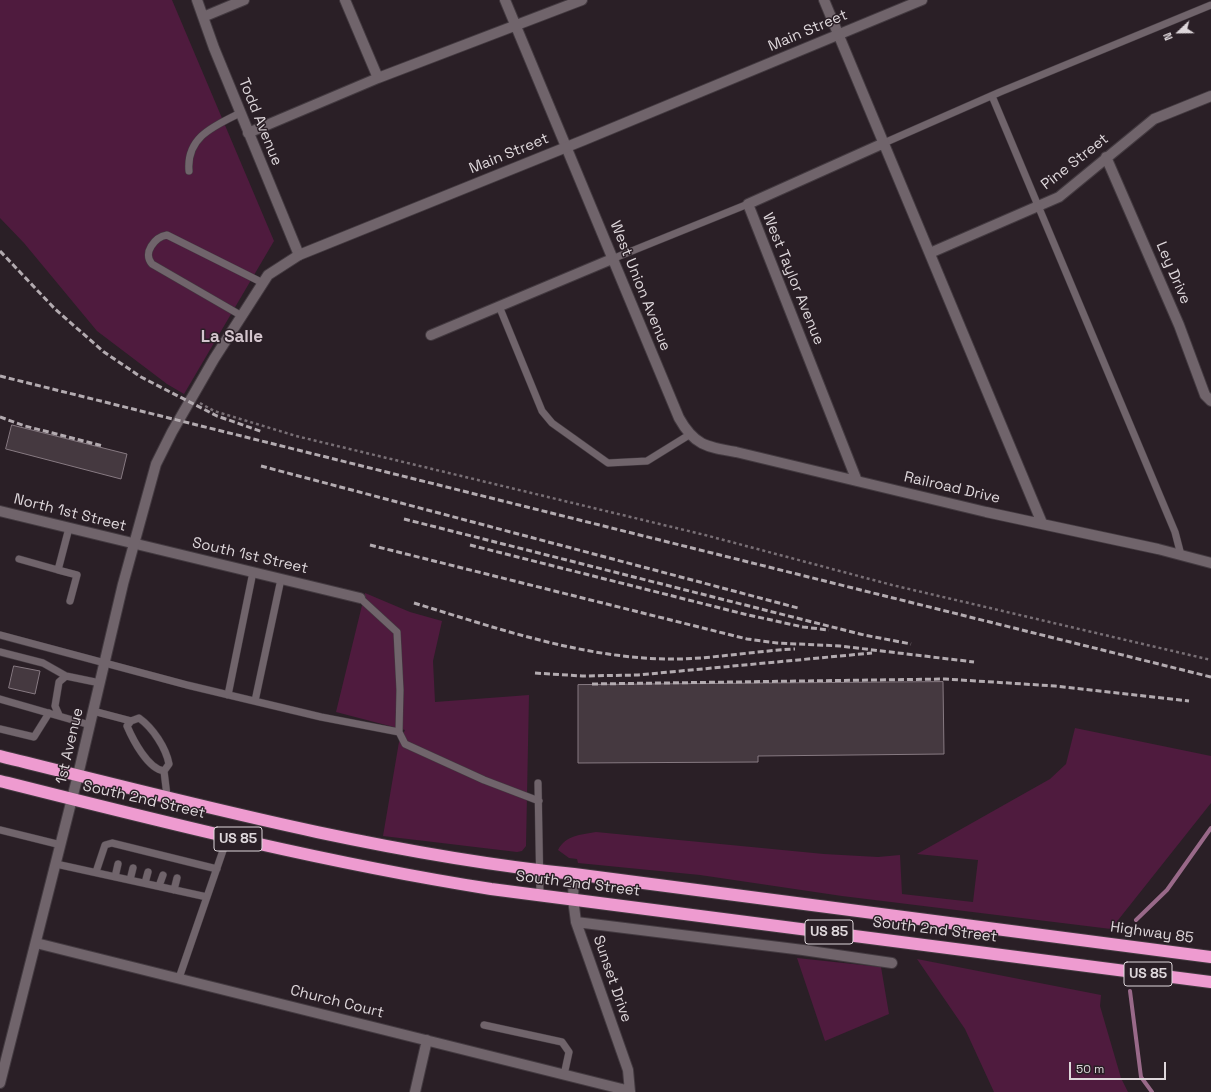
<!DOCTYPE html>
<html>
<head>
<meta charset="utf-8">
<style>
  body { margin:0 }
  #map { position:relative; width:1211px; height:1092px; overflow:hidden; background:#2a1f26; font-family:"Space Grotesk",sans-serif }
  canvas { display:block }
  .north { position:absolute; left:1159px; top:12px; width:40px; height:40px; -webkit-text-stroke:3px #2a1f26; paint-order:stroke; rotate:248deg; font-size:11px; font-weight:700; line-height:16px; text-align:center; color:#ded7db }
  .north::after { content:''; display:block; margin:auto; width:14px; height:18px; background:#ded7db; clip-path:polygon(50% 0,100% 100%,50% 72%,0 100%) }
  .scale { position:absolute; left:1069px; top:1062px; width:97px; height:18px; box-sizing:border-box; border:2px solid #ded7db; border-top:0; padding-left:5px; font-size:12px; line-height:14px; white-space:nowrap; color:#ded7db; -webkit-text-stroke:3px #2a1f26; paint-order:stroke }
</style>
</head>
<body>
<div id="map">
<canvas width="1211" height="1092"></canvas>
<div class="north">N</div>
<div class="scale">50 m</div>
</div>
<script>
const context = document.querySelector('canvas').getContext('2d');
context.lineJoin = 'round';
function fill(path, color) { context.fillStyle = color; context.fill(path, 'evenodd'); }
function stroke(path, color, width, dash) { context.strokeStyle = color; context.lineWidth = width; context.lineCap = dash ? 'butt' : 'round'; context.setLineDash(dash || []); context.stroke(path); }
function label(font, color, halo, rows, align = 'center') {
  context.font = font + ' "Space Grotesk",sans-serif'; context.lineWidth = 3; context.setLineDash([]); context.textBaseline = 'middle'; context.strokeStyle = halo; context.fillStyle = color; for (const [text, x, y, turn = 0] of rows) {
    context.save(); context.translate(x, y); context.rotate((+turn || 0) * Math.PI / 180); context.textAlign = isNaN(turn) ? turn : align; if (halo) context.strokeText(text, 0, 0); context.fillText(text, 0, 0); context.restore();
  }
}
fill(new Path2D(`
  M 0,0 L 172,0 L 274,241 L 184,394 L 167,384 L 97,331 L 24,243 L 0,218 Z
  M 365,593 L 410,612 L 442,621 L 433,661 L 435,702 L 529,695 L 526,846 L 522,851 L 517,852 L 383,836 L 399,742 L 405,730 L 336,712 Z
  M 1075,728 L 1211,756 L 1211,803 L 1111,929 L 842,896 L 700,875 L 578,863 L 577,859 L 569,858 L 558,850 C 566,835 580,835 596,832 L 824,854 L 878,857 L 900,855 L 902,894 L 973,902 L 978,860 L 917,854 L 1050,779 L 1066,764 Z
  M 797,958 L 881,967 L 889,1014 L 825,1041 Z
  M 917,959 L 1101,995 L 1100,1006 L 1121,1078 L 1128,1092 L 994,1092 L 965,1029 Z`), '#4f1b3e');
stroke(new Path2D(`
  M 1136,920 L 1167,890 L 1211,828
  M 1130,991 L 1141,1077 L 1152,1092`), '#996989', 4);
const building = new Path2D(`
  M 12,425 L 127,454 L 121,479 L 6,449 Z
  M 14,666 L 40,671 L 35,694 L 9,688 Z
  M 943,682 L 944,754 L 758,756 L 758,762 L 578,763 L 578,685 Z`);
fill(building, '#453940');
stroke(building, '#877a82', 1);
const lane = new Path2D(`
  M 992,96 L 1175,532 L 1181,555
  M 884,143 L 1000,92 L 1211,5
  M 189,171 C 186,137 214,126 240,113
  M 612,259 L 748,204
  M 499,306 L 542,411 L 552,423 L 608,463 L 647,461 L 689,435
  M 242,316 L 152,264 C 142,253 155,237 167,235 L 263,283
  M 19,559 L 58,570 L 69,528
  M 58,570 L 77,575 L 70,601
  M 360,598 L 397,632 L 400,690 L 399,732 L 405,744 L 484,780 L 539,801
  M 0,635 L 187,685 L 321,717 L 399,732
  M 0,652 L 43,663 L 66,676
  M 228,695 L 253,572
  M 0,699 L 90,725
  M 255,701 L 281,579
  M 93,711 L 131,721
  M 59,715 L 55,706 L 59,682 L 66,676 L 100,683
  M 0,729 L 34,737 L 49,713
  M 164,771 C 148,769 133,740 127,726 L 131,721 L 139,718 C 153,728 166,748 169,764 L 164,771 L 167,796
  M 538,783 L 540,895
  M 0,830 L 61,845
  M 56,864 L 207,897
  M 96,872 L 105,845 L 112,843 L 217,869
  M 115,877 L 118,864
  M 130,880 L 133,868
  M 145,883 L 148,872
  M 159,886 L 163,875
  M 174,890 L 177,878
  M 179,978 L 228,836
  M 484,1025 L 562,1042 L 569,1052 L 564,1075`);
const street = new Path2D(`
  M 197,0 L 214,48 L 299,255
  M 345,0 L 378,78
  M 505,0 L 679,418 C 694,445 706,447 736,452 L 986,512 L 1158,549 L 1211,563
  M 824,0 L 1042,523
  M 203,17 L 244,0
  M 248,133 L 378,78 L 582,0
  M 1106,157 L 1179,325 L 1205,395 L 1211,401
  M 930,253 L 1059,197 L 1154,119 L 1211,96
  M 431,335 L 612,259
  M 857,481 L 748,204 L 884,143
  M 0,511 L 360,598
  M 574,874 L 573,899 L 576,922 L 628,1070 L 630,1092
  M 576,922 L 803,950 L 892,963
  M 36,943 L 630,1091
  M 415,1092 L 427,1040`);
const secondary = new Path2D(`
  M 0,1083 L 78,775 L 123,584 L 156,464 L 172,432 L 214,359 L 268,275 L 299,255 L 584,140 L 922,0`);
const highway = new Path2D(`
  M 0,756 C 190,803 380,854 574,874 L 1211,957
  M 0,781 C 163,822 325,863 491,889 L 1211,982`);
stroke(lane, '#433a40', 8);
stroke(street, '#433a40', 12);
stroke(secondary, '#433a40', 12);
stroke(highway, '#433a40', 14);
stroke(new Path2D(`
  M 200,403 L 214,411 L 296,436 L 705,535 L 892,585 L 1211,660`), '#786f75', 2.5, [3, 3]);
stroke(lane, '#70646b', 7);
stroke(street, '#70646b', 10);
stroke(secondary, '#70646b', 10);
stroke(highway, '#ee9bd0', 12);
stroke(new Path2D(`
  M 0,251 L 55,309 L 104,352 L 141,377 L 217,416 L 263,432
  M 0,376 L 1211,677
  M 0,417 L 25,426 L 103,446
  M 261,466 L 798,608
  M 404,519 L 864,635 L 911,644
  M 370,545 L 747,639 L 777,643 L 840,646 L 974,662
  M 470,545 L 744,614 L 803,627 L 829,630
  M 414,603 C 496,628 579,657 665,659 C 708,660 752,651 795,649
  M 535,673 L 582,676 L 638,675 L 872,653
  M 592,684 L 945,679 L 1055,686 L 1189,701`), '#b3abb0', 3, [6, 3]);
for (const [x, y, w] of [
  [238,839,48],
  [829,932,48],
  [1148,974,48]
]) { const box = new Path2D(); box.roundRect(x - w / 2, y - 12, w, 24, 3); context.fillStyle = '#2a1f26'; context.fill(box); stroke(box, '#ded7db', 1); }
label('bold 14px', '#ded7db', null, [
  ["US 85",238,839],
  ["US 85",829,932],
  ["US 85",1148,974]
]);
label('15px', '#ded7db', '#2a1f26', [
  ["Main Street",808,31,-23],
  ["Todd Avenue",260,122,68],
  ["Main Street",509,154,-22],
  ["Pine Street",1075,162,-38],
  ["Ley Drive",1173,273,67],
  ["West Taylor Avenue",793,279,68],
  ["West Union Avenue",640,286,68],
  ["Railroad Drive",952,488,13],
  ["North 1st Street",70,513,14],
  ["South 1st Street",250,556,13],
  ["1st Avenue",70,746,-77],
  ["South 2nd Street",144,800,13],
  ["South 2nd Street",578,884,7],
  ["South 2nd Street",935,930,7],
  ["Highway 85",1152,933,8],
  ["Sunset Drive",612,979,71],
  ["Church Court",337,1002,14]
]);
label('bold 17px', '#d3c5cd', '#2a1f26', [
  ["La Salle",232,337]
]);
</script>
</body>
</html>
